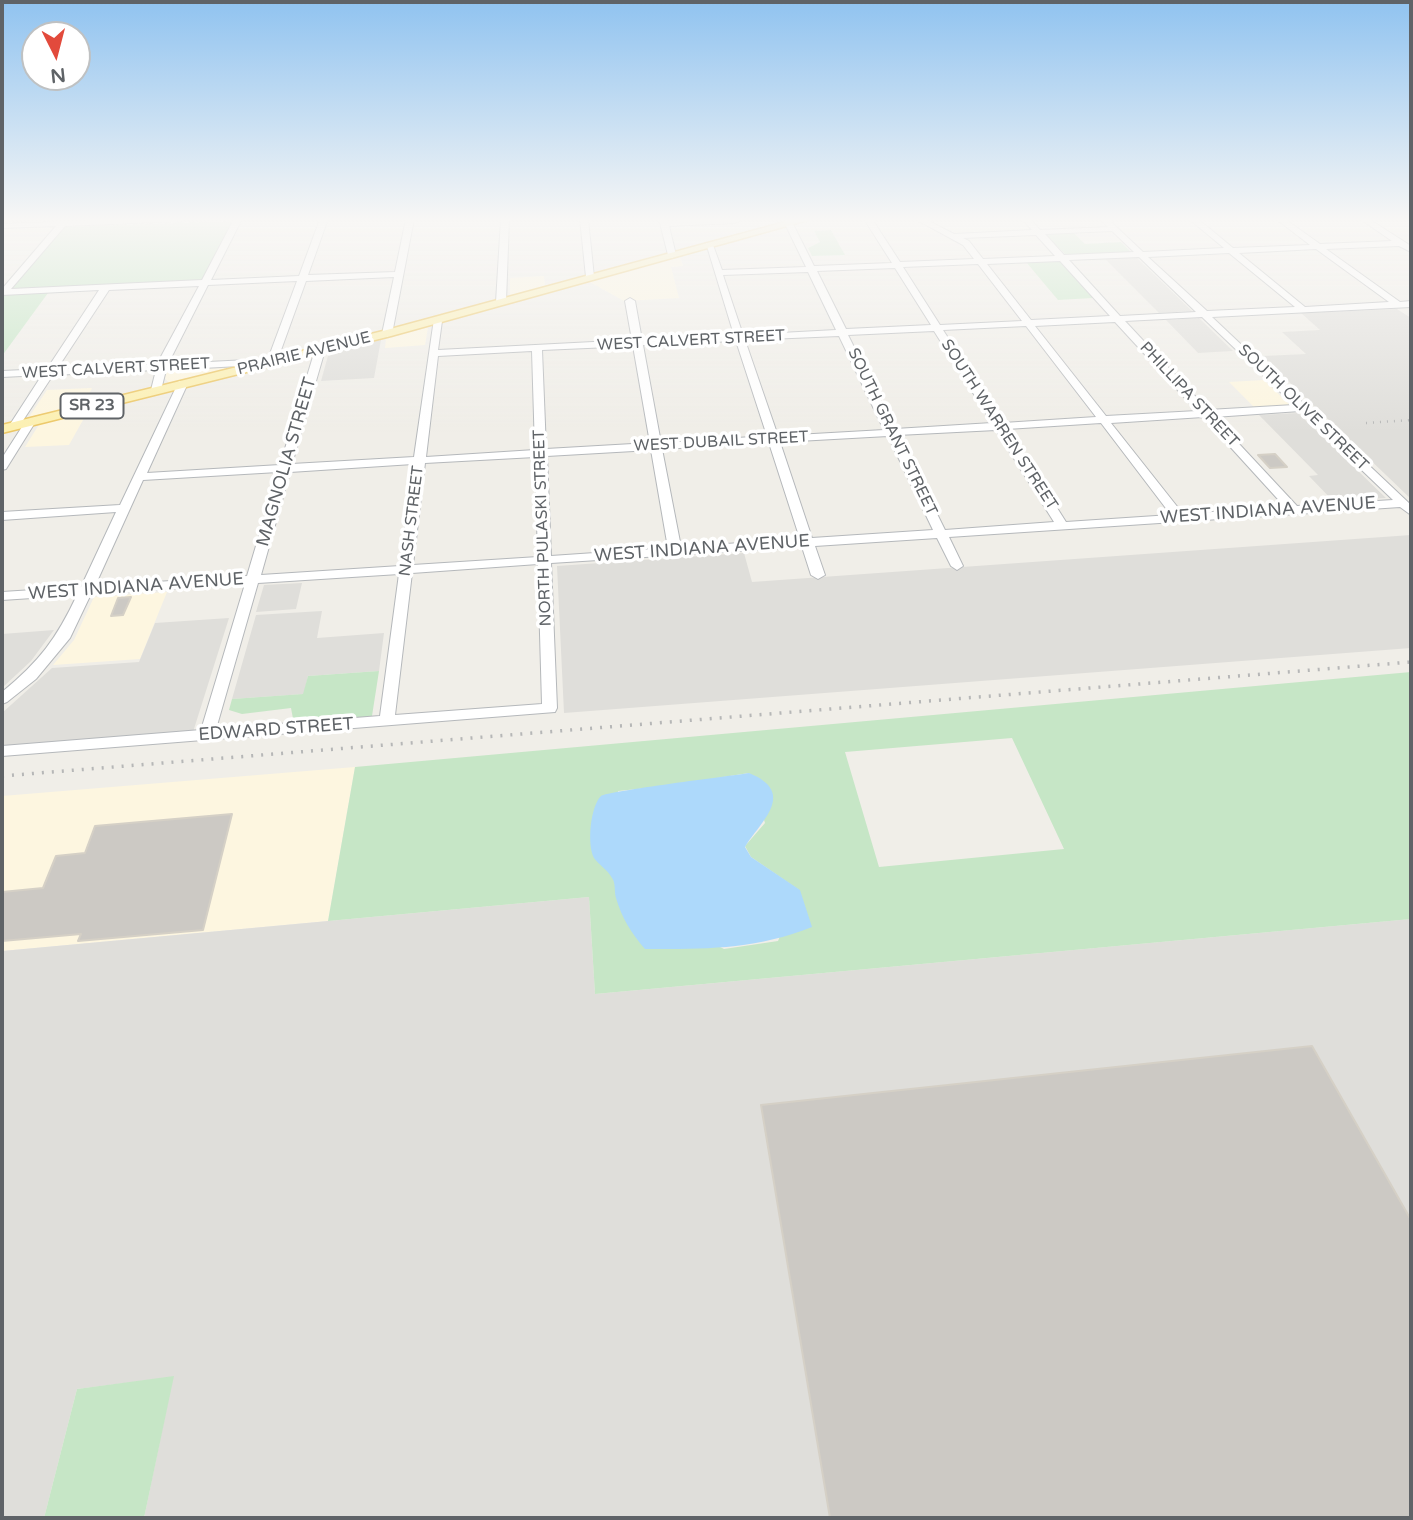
<!DOCTYPE html>
<html>
<head>
<meta charset="utf-8">
<style>
  body { margin:0 }
  #map { position:relative; width:1413px; height:1520px; overflow:hidden; background:#f0eee8; font-family:"Varela Round",sans-serif }
  canvas { display:block }
  .frame { position:absolute; inset:0; border:4px solid #5f6367; pointer-events:none }
  .north { position:absolute; left:21px; top:21px; width:70px; height:70px; box-sizing:border-box; background:#fff; border:2px solid #bfc1c2; border-radius:50%; rotate:174deg; font-size:19px; font-weight:700; line-height:28px; text-align:center; color:#5f6367 }
  .north::after { content:''; display:block; margin:auto; width:24px; height:32px; background:#e24a3c; clip-path:polygon(50% 0,100% 100%,50% 72%,0 100%) }
</style>
</head>
<body>
<div id="map">
<canvas width="1413" height="1520"></canvas>
<div class="frame"></div>
<div class="north">N</div>
</div>
<script>
const context = document.querySelector('canvas').getContext('2d');
context.lineJoin = 'round';
function fill(path, color) { context.fillStyle = color; context.fill(path, 'evenodd'); }
function stroke(path, color, width, dash) { context.strokeStyle = color; context.lineWidth = width; context.lineCap = dash ? 'butt' : 'round'; context.setLineDash(dash || []); context.stroke(path); }
function label(font, color, halo, rows, align = 'center') {
  context.font = font + ' "Varela Round",sans-serif'; context.lineWidth = 7; context.setLineDash([]); context.textBaseline = 'middle'; context.strokeStyle = halo; context.fillStyle = color; for (const [text, x, y, turn = 0] of rows) {
    context.save(); context.translate(x, y); context.rotate((+turn || 0) * Math.PI / 180); context.textAlign = isNaN(turn) ? turn : align; if (halo) context.strokeText(text, 0, 0); context.fillText(text, 0, 0); context.restore();
  }
}
fill(new Path2D(`
  M 680,257 L 683,266 L 671,267 L 679,298 L 624,301 L 590,282 Z
  M 544,276 L 545,287 L 510,296 L 510,278 Z
  M 428,327 L 425,345 L 385,348 L 386,339 Z
  M 230,368 L 169,383 L 164,377 L 168,370 Z
  M 1264,380 L 1291,406 L 1255,408 L 1229,382 Z
  M 92,388 L 84,404 L 29,417 L 47,390 Z
  M 88,411 L 69,445 L 25,447 L 40,423 Z
  M 167,592 L 140,659 L 53,665 L 74,640 L 94,597 Z
  M 355,767 L 328,921 L 2,951 L 2,796 Z`), '#fdf6e0');
fill(new Path2D(`
  M 1136,257 L 1192,311 L 1159,313 L 1105,259 Z
  M 1397,309 L 1411,318 L 1411,499 L 1262,356 L 1306,354 L 1282,332 L 1320,330 L 1301,313 Z
  M 1199,318 L 1233,351 L 1198,353 L 1166,320 Z
  M 381,340 L 374,378 L 321,381 L 329,352 Z
  M 1298,413 L 1386,498 L 1333,501 L 1309,476 L 1318,475 L 1259,415 Z
  M 1411,535 L 1411,648 L 564,713 L 557,566 L 744,553 L 752,582 Z
  M 302,583 L 296,609 L 256,612 L 264,585 Z
  M 322,611 L 317,638 L 384,633 L 379,671 L 308,676 L 304,694 L 232,699 L 256,615 Z
  M 229,618 L 193,732 L 2,747 L 2,713 L 52,668 L 139,662 L 155,623 Z
  M 54,630 L 31,661 L 2,688 L 2,634 Z
  M 589,897 L 595,994 L 1411,919 L 1411,1518 L 144,1518 L 173,1377 L 77,1389 L 44,1518 L 2,1518 L 2,951 Z`), '#dfdeda');
fill(new Path2D(`
  M 233,221 L 201,281 L 11,290 L 63,227 Z
  M 831,230 L 845,255 L 812,256 L 808,248 L 820,242 L 814,231 Z
  M 1073,232 L 1085,244 L 1121,242 L 1131,252 L 1066,255 L 1045,234 Z
  M 1057,261 L 1060,262 L 1093,298 L 1058,300 L 1026,262 Z
  M 48,293 L 2,356 L 2,295 Z
  M 379,671 L 372,716 L 368,718 L 294,724 L 291,708 L 242,714 L 229,710 L 232,699 L 303,694 L 308,676 Z
  M 1411,672 L 1411,919 L 595,994 L 589,897 L 328,921 L 355,767 ZM 1012,738 L 1064,849 L 879,867 L 845,752 ZM 749,773 L 765,823 L 745,846 L 751,857 L 799,890 L 778,941 L 724,949 L 615,893 L 618,791 L 666,786 Z
  M 174,1376 L 144,1518 L 44,1518 L 77,1389 Z`), '#c6e6c6');
fill(new Path2D(`
  M 749,773 C 798,793 760,822 745,847 L 751,857 L 800,890 L 812,927 C 754,950 705,949 645,949 C 631,933 622,918 616,898 C 614,892 616,883 612,878 C 608,870 599,865 594,858 C 587,845 590,807 601,796 C 608,791 730,776 749,773 Z`), '#add9fb');
const building = new Path2D(`
  M 1275,454 L 1287,467 L 1270,468 L 1258,455 Z
  M 131,597 L 123,615 L 111,616 L 118,598 Z
  M 232,814 L 203,930 L 78,941 L 81,934 L 2,941 L 2,892 L 43,888 L 56,856 L 85,853 L 95,826 Z
  M 1312,1046 L 1411,1220 L 1411,1518 L 830,1518 L 761,1105 Z`);
fill(building, '#ccc9c4');
stroke(building, '#d5d0c6', 2);
const minor = new Path2D(`
  M 123,219 L 185,219 L 181,221 L 65,226 L 11,289 L 202,280 L 234,219 L 242,219 L 211,280 L 299,276 L 320,219 L 328,219 L 308,275 L 395,272 L 406,219 L 414,219 L 392,334 L 387,337 L 382,334 L 394,277 L 306,281 L 276,364 L 166,370 L 161,390 L 156,393 L 151,390 L 156,370 L 53,375 L 18,428 L 10,428 L 9,426 L 42,375 L 2,377 L 2,371 L 47,369 L 99,290 L 2,295 L 2,289 L 56,226 L 2,228 L 2,224 ZM 297,281 L 268,359 L 168,364 L 208,285 ZM 199,286 L 157,364 L 57,369 L 109,290 Z
  M 501,219 L 509,219 L 506,302 L 501,305 L 496,302 Z
  M 580,219 L 588,219 L 594,277 L 590,280 L 586,277 Z
  M 659,219 L 667,219 L 668,221 L 729,219 L 739,221 L 735,223 L 669,226 L 676,255 L 672,258 L 668,255 Z
  M 864,219 L 872,219 L 900,262 L 974,259 L 963,245 L 915,219 L 925,219 L 954,234 L 1032,230 L 1022,219 L 1030,219 L 1040,230 L 1108,227 L 1100,219 L 1108,219 L 1143,252 L 1224,248 L 1189,219 L 1198,219 L 1233,248 L 1310,245 L 1276,219 L 1285,219 L 1320,244 L 1392,241 L 1360,219 L 1369,219 L 1411,246 L 1411,252 L 1399,246 L 1326,249 L 1400,302 L 1411,301 L 1411,307 L 1212,317 L 1411,505 L 1411,515 L 1400,507 L 949,537 L 963,566 L 957,570 L 951,566 L 937,538 L 815,546 L 825,575 L 818,579 L 811,575 L 802,547 L 551,563 L 557,708 L 555,712 L 2,756 L 2,746 L 201,730 L 245,584 L 91,594 L 70,638 L 36,679 L 7,702 L 2,704 L 2,692 C 39,662 57,638 77,595 L 2,600 L 2,592 L 81,587 L 116,512 L 2,520 L 2,512 L 120,505 L 179,381 L 188,383 L 147,473 L 280,465 L 315,350 L 320,347 L 325,350 L 292,464 L 414,457 L 434,319 L 442,321 L 438,350 L 632,340 L 625,301 L 630,298 L 635,301 L 642,340 L 734,335 L 706,243 L 713,245 L 722,270 L 806,267 L 785,224 L 789,222 L 793,224 L 814,266 L 892,263 ZM 1112,231 L 1134,252 L 1064,255 L 1045,234 ZM 1036,235 L 1055,256 L 983,259 L 969,241 L 963,238 ZM 1316,249 L 1389,302 L 1305,307 L 1239,253 ZM 1229,253 L 1295,307 L 1207,311 L 1148,257 ZM 1139,257 L 1196,312 L 1120,316 L 1069,260 ZM 1060,261 L 1110,316 L 1031,320 L 987,264 ZM 978,264 L 1022,321 L 940,325 L 903,267 ZM 895,268 L 931,325 L 846,329 L 817,271 ZM 808,272 L 836,330 L 743,335 L 723,275 ZM 1202,317 L 1294,405 L 1208,410 L 1125,321 ZM 1115,322 L 1197,411 L 1106,416 L 1035,326 ZM 1026,326 L 1096,417 L 1003,423 L 943,330 ZM 934,331 L 992,423 L 895,429 L 848,335 ZM 839,336 L 884,430 L 778,436 L 745,340 ZM 736,341 L 767,436 L 661,443 L 643,345 ZM 633,346 L 650,443 L 546,449 L 542,350 ZM 532,351 L 535,450 L 426,457 L 438,356 ZM 1300,411 L 1393,500 L 1297,506 L 1214,417 ZM 1203,417 L 1285,507 L 1183,514 L 1111,423 ZM 1101,423 L 1171,515 L 1066,522 L 1007,429 ZM 996,430 L 1054,522 L 945,530 L 898,435 ZM 888,436 L 933,530 L 812,538 L 780,442 ZM 769,443 L 800,539 L 681,547 L 662,449 ZM 651,450 L 668,548 L 551,556 L 547,456 ZM 535,457 L 538,557 L 413,565 L 425,463 ZM 413,464 L 400,566 L 261,575 L 290,472 ZM 278,472 L 247,576 L 95,586 L 143,480 ZM 538,564 L 542,704 L 395,715 L 412,573 ZM 399,574 L 380,716 L 216,729 L 258,583 Z
  M 27,419 L 36,421 L 6,469 L 2,470 L 2,458 Z`);
const major = new Path2D(`
  M 796,219 L 812,219 L 391,336 L 2,433 L 2,425 L 383,331 Z`);
stroke(minor, '#b5b8bb', 2);
stroke(major, '#ecc765', 3);
fill(minor, '#fff');
fill(major, '#fcf0b1');
stroke(new Path2D(`
  M 1366,423 L 1411,420`), '#b6b7b7', 2.5, [1, 6]);
stroke(new Path2D(`
  M 2,776 L 1411,662`), '#b6b7b7', 3.5, [2, 8]);
const sky = context.createLinearGradient(0, 0, 0, 432);
sky.addColorStop(0, '#90c3f0');
sky.addColorStop(0.51, '#f8f7f5');
sky.addColorStop(1, '#f8f7f500');
context.fillStyle = sky;
context.fillRect(0, 0, 1413, 432);
label('16px', '#5f6367', '#fff', [
  ["WEST CALVERT STREET",691,341,-3],
  ["PRAIRIE AVENUE",304,354,-14],
  ["WEST CALVERT STREET",116,369,-3],
  ["PHILLIPA STREET",1189,395,47],
  ["SOUTH OLIVE STREET",1303,408,44],
  ["SOUTH WARREN STREET",999,425,57],
  ["SOUTH GRANT STREET",892,432,64],
  ["WEST DUBAIL STREET",721,442,-3],
  ["NASH STREET",412,521,-83],
  ["NORTH PULASKI STREET",543,528,-92]
]);
for (const [x, y, w] of [
  [92,406,63]
]) { const box = new Path2D(); box.roundRect(x - w / 2, y - 12.5, w, 25, 5); context.fillStyle = '#fff'; context.fill(box); stroke(box, '#5f6367', 2); }
label('bold 16px', '#5f6367', null, [
  ["SR 23",92,406]
]);
label('18px', '#5f6367', '#fff', [
  ["MAGNOLIA STREET",287,462,-74],
  ["WEST INDIANA AVENUE",1268,511,-4],
  ["WEST INDIANA AVENUE",702,549,-4],
  ["WEST INDIANA AVENUE",136,587,-4],
  ["EDWARD STREET",276,730,-4]
]);
</script>
</body>
</html>
